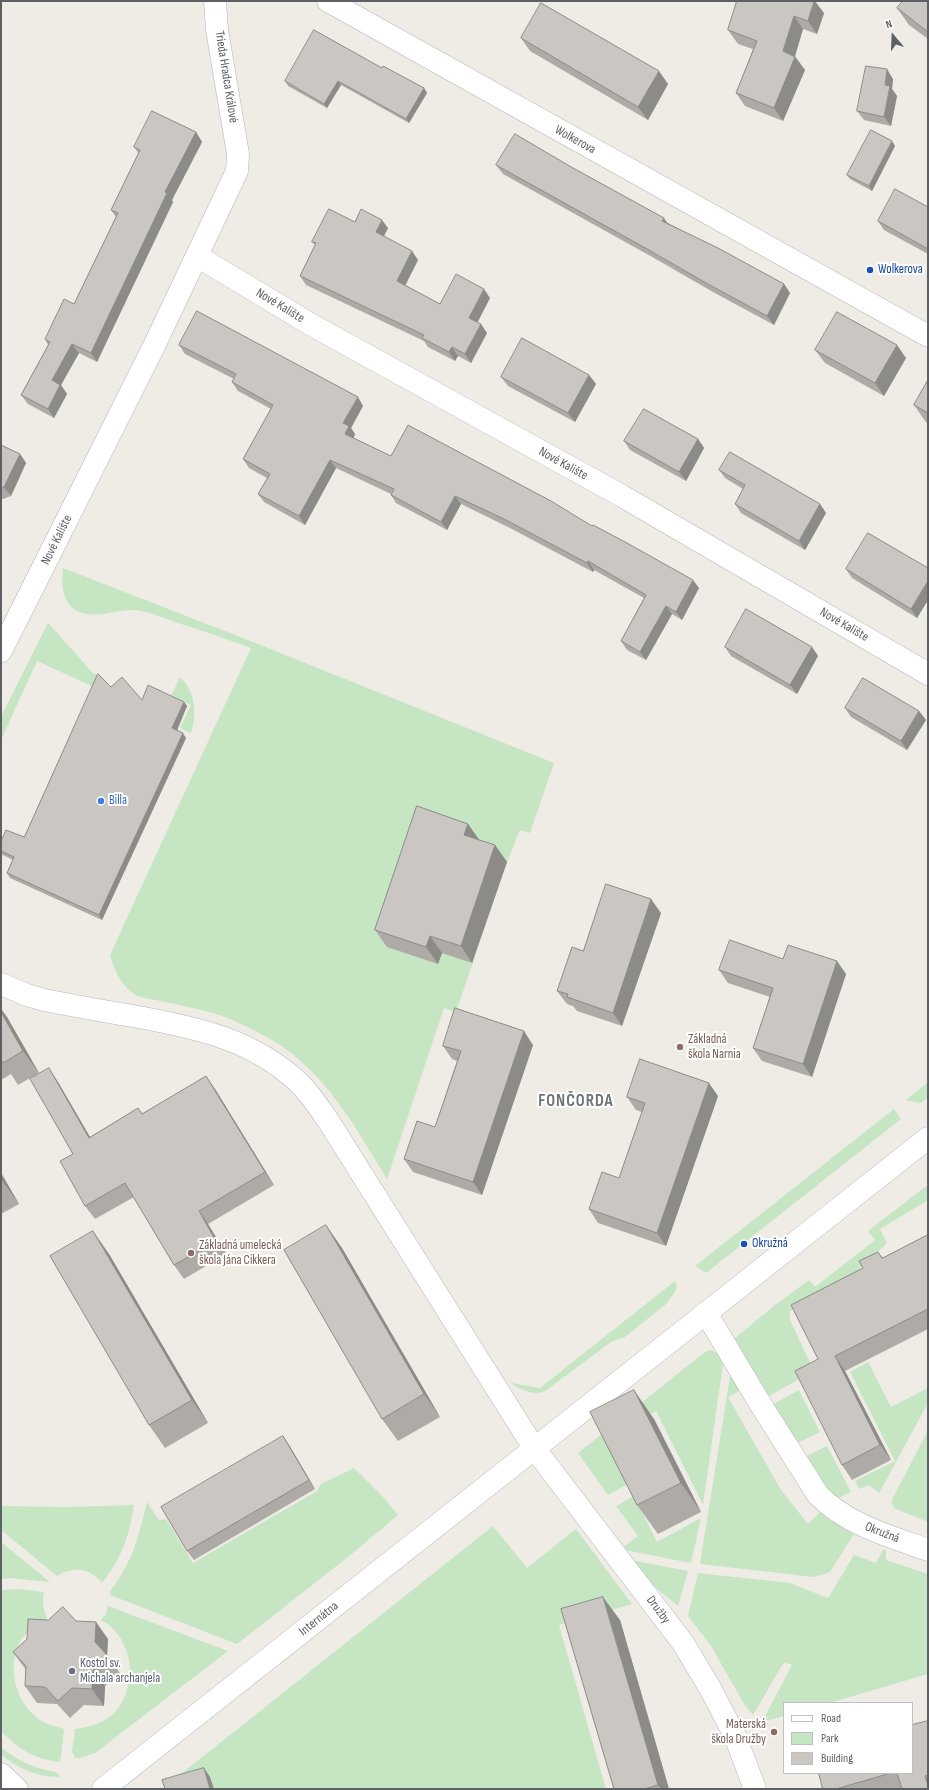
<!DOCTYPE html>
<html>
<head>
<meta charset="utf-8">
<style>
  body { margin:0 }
  #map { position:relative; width:929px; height:1790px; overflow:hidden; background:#eeece5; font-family:"Sofia Sans Condensed",sans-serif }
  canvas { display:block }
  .frame { position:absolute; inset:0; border:2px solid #5d6165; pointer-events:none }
  .legend { position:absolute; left:783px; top:1702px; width:130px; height:72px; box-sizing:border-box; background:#fff; border:1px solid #bec0c1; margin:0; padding:5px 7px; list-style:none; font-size:12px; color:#5d6165 }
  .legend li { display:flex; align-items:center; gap:8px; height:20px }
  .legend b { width:20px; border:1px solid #bec0c1 }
  .north { position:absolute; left:873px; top:16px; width:40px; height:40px; -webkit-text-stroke:3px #fff; paint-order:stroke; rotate:341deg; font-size:11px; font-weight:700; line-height:16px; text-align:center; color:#5d6165 }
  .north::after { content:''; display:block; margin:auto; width:14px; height:18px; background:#5d6165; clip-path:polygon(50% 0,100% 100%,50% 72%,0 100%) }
</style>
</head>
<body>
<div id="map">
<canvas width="929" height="1790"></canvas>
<div class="frame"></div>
<ul class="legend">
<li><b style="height:5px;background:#fff"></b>Road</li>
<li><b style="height:11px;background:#c6e5c3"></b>Park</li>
<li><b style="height:11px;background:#cac7c2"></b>Building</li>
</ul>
<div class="north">N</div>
</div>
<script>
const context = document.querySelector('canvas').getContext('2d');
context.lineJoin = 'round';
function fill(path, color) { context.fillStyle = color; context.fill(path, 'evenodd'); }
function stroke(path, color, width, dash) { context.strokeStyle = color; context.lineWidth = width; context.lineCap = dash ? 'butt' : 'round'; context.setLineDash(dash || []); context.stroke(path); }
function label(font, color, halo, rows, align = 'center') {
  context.font = font + ' "Sofia Sans Condensed",sans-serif'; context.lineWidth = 4; context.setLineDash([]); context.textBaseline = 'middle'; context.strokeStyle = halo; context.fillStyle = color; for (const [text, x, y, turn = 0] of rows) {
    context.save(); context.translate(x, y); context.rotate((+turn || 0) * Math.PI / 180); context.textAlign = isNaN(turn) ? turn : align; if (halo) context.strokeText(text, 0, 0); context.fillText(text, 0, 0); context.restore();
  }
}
fill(new Path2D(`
  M 63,568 L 253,642 L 554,763 L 530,833 L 520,830 L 507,862 L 456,1012 L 444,1008 L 387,1179 C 355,1127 325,1070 270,1039 C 250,1028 229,1017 206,1011 C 190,1007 173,1004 156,1000 C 151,999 143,998 138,996 C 122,988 115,971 110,955 L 251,648 C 227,639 203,631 178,623 C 164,618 149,611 134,610 C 116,609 95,620 77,611 C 62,603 61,583 63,568 Z
  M 48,623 L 93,673 L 99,676 L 94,687 L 37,661 L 1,740 L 1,717 Z
  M 180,677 C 196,692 197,714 191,733 L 180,728 L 191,705 L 171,696 Z
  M 928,1082 L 928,1097 L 921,1103 L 913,1102 L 906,1100 Z
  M 894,1109 L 901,1119 L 706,1273 L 695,1266 Z
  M 925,1187 L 928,1187 L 928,1200 L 880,1229 L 887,1243 L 857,1271 L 790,1311 L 790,1320 L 814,1371 L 767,1397 L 737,1348 L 734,1339 L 775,1305 L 809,1280 L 815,1287 L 875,1240 L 868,1231 Z
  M 675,1281 L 677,1285 L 675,1292 L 666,1304 L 625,1337 L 611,1342 L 545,1391 C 533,1396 521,1390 511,1383 L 540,1388 Z
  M 710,1350 C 718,1353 721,1356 723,1363 L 703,1505 L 656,1411 L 605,1438 L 628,1484 L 608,1495 L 578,1453 L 705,1352 Z
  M 868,1362 L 891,1407 L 928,1388 L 928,1403 L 879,1493 L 869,1485 L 859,1489 L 855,1481 L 895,1461 L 850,1372 Z
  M 731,1370 L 743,1389 L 728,1397 L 781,1490 L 808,1524 L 820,1512 L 828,1519 L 854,1534 L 830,1572 L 814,1577 L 700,1564 Z
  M 799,1390 L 820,1432 L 797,1443 L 772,1405 Z
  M 928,1430 L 928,1522 L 894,1508 L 891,1502 Z
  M 827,1446 L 851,1492 L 836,1499 L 828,1489 L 807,1456 Z
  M 354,1468 L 385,1499 L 398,1515 L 348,1557 L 237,1644 L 110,1595 L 110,1591 C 132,1564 139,1535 147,1502 L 159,1520 L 166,1519 L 193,1563 L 317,1491 L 321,1484 Z
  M 634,1496 L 657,1542 L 701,1518 L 691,1563 L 625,1550 L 623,1547 L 638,1536 L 616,1506 Z
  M 134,1505 C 129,1536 122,1558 102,1583 C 90,1568 73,1566 57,1576 L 1,1530 L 1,1506 L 66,1507 Z
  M 493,1526 L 527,1568 L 576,1529 L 632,1604 L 559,1625 L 606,1789 L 162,1789 Z
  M 1,1542 L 50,1582 L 10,1578 L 1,1579 Z
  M 883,1550 L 886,1550 L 886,1560 L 928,1574 L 928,1674 L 829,1703 L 784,1703 L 784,1716 L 762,1722 L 792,1665 L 784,1662 L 753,1715 L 744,1704 L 711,1646 L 688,1616 L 698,1573 L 790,1583 L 828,1598 L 854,1555 L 876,1563 Z
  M 636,1561 L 688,1571 L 678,1606 L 656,1588 L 633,1562 Z
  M 20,1589 L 44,1592 C 42,1602 43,1608 47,1618 C 38,1624 25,1632 20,1642 C 7,1666 15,1700 36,1717 C 44,1724 54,1726 64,1729 L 61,1758 L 59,1762 C 32,1758 20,1750 1,1731 L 1,1590 Z
  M 108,1606 L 228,1651 L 95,1753 L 80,1758 L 75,1758 L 72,1751 L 75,1729 C 89,1727 106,1723 116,1711 C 139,1684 133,1637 101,1620 L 106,1614 Z
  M 1,1747 C 18,1762 37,1769 59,1773 L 59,1777 C 36,1777 19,1768 1,1755 Z`), '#c6e5c3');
const street = new Path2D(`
  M 197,256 L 310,324 L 622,496 L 928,674
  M 1,984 L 27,995 L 44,1000 C 74,1006 104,1011 133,1016 C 194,1027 254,1039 300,1084 C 311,1095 320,1109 329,1122 L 534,1448 L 683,1643 L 710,1688 L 735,1736 L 755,1789
  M 706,1313 L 761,1405 L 818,1495 C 848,1525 889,1536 928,1550`);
const secondary = new Path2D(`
  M 328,1 L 928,336
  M 1,651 L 155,344 L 237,171 L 238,154 L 217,30 L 215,1
  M 1,1774 L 17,1789
  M 103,1789 L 928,1138`);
stroke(street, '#b2b6b9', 23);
stroke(secondary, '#b1b5b9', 23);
stroke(street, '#fff', 22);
stroke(secondary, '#fff', 22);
fill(new Path2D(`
  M 737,1 L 824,13 L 817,34 L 803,29 L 795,56 L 805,70 L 783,121 L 745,106 L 736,93 L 753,49 L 738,44 L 728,30 Z
  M 928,1 L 928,39 L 909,25 L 897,8 Z
  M 521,38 L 668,84 L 648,120 L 530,51 Z
  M 382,68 L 424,88 L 427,93 L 409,123 L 341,85 L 327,108 L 288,86 L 285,81 Z
  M 893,79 L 892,89 L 897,96 L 891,126 L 864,120 L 857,111 Z
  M 196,132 L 202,142 L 172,200 L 173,202 L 97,362 L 79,353 L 61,385 L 67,394 L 54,418 L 28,404 L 21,395 L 48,345 L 45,339 L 74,304 L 116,217 L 111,210 L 139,154 L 134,147 Z
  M 895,146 L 872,191 L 850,179 L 847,175 Z
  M 496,165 L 668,223 L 784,284 L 790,293 L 774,325 L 713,292 L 654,258 L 503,174 Z
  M 928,207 L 928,254 L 884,230 L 878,221 Z
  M 355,222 L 388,228 L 384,236 L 418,260 L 405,285 L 440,304 L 490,298 L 477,323 L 487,333 L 471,363 L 458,356 L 455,361 L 428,347 L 424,341 L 306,285 L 300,276 L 315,245 L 312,242 Z
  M 179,345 L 363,406 L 351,428 L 355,434 L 354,438 L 391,456 L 592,526 L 699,588 L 682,620 L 672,614 L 646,660 L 627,650 L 621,641 L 644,598 L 594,570 L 593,572 L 510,528 L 461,504 L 447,530 L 396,503 L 391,495 L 391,494 L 336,468 L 305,525 L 264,502 L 258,494 L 267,478 L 249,468 L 243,459 L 271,409 L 238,391 L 232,382 L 234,379 L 185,354 Z
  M 815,350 L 906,358 L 884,396 L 825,363 Z
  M 589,375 L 596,384 L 575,422 L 508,386 L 501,377 Z
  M 928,380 L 928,425 L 914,405 Z
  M 698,439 L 704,448 L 686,481 L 630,450 L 624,441 Z
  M 1,445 L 20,454 L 26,463 L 11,496 L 3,499 L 1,498 Z
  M 719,470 L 820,504 L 826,513 L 805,550 L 741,513 L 735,504 L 743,489 L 725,478 Z
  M 928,568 L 928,600 L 917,618 L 852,578 L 846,569 Z
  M 725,647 L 812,647 L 818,656 L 797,694 L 731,656 Z
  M 111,687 L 142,700 L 184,702 L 187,706 L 177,730 L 186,738 L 102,920 L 10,878 L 7,873 L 13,860 L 1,854 L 1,841 L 24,837 Z
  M 845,708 L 919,711 L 926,720 L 907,750 L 851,717 Z
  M 468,824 L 479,840 L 495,845 L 507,862 L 472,963 L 442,953 L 438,964 L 387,947 L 375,930 Z
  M 661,913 L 622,1026 L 577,1011 L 573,1006 L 567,1004 L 557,991 Z
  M 783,959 L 846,974 L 812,1077 L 762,1061 L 753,1048 L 770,997 L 728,983 L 719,970 Z
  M 1,1009 L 7,1017 L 39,1073 L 18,1085 L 11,1074 L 1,1080 Z
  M 533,1045 L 482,1195 L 413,1172 L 404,1159 L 435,1127 L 457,1061 L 452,1059 L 443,1046 Z
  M 58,1082 L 90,1137 L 138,1108 L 142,1114 L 215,1089 L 274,1185 L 208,1224 L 226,1254 L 184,1279 L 174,1265 L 134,1197 L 95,1219 L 85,1206 L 73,1154 Z
  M 718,1096 L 666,1246 L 598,1223 L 589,1209 L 619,1178 L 642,1112 L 636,1110 L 627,1097 Z
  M 1,1173 L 19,1204 L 1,1214 Z
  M 928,1235 L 928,1329 L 845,1371 L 891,1460 L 852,1480 L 842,1465 L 818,1359 L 863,1268 L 878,1252 L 883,1258 Z
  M 342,1248 L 440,1417 L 398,1441 L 382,1419 Z
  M 109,1254 L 208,1423 L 165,1448 L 149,1425 Z
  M 654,1419 L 701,1512 L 658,1534 L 637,1505 Z
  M 283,1436 L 289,1445 L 315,1489 L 194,1560 L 187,1551 Z
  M 620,1620 L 669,1789 L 614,1789 Z
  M 76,1621 L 108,1639 L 107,1655 L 120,1673 L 105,1686 L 104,1706 L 84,1705 L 70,1718 L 57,1704 L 37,1703 L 25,1686 L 26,1670 L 13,1652 Z
  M 928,1721 L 928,1789 L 823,1789 L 819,1773 L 912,1773 Z`), '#aeaba7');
fill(new Path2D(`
  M 814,1 L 815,1 L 824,13 L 817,34 L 808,21 Z
  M 794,16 L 803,29 L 793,63 L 795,57 L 805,70 L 783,121 L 774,108 L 783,51 Z
  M 887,69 L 893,79 L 892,89 L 897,96 L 891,126 L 884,117 L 885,85 Z
  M 659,71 L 668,84 L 648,120 L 638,107 Z
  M 338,81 L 341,85 L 327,108 L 324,104 Z
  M 424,88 L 427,93 L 409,123 L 406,119 Z
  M 196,132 L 202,142 L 172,200 L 173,202 L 97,362 L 91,353 L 165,192 Z
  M 892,141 L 895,146 L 872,191 L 869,186 Z
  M 664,218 L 670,227 L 662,221 Z
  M 382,220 L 388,228 L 382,240 L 376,232 Z
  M 412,251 L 418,260 L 403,290 L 397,281 Z
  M 784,284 L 790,293 L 774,325 L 767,316 Z
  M 484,289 L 490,298 L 475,327 L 469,318 Z
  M 481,324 L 487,333 L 471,363 L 465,354 Z
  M 72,344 L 79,353 L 61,385 L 67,394 L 54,418 L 48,409 L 52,380 Z
  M 897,345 L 906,358 L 884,396 L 875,383 Z
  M 452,347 L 458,356 L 455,361 L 449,352 Z
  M 589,375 L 596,384 L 575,422 L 568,413 Z
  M 358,397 L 363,406 L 351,428 L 355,434 L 351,442 L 345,434 L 343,423 Z
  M 698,439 L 704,448 L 686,481 L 679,472 Z
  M 20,454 L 26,463 L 11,496 L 4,487 Z
  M 330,460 L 336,468 L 305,525 L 299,516 Z
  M 455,496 L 461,504 L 447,530 L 441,522 Z
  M 820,504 L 826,513 L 805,550 L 799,541 Z
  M 588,561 L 594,570 L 593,572 L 587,563 Z
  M 693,580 L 699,588 L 682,620 L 676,612 Z
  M 928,581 L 928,600 L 917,618 L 911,609 Z
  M 666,606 L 672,614 L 646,660 L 640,652 Z
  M 812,647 L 818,656 L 797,694 L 790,685 Z
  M 184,702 L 187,706 L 176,733 L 172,728 Z
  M 919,711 L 926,720 L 907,750 L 901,741 Z
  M 183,733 L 186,738 L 102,920 L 99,915 Z
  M 468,824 L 480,841 L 464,835 Z
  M 495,845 L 507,862 L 472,963 L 461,946 Z
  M 651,899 L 661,913 L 622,1026 L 613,1013 Z
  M 430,936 L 442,953 L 438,964 L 426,947 Z
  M 837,961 L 846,974 L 812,1077 L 803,1064 Z
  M 1,1009 L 7,1017 L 39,1073 L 23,1051 L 1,1012 Z
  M 524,1031 L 533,1045 L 482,1195 L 473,1182 Z
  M 49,1068 L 58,1082 L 98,1151 L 89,1138 Z
  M 206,1076 L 215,1089 L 274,1185 L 265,1172 Z
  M 709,1083 L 718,1096 L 666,1246 L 657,1233 Z
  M 1,1173 L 19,1204 L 1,1179 Z
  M 199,1211 L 208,1224 L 226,1254 L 216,1241 Z
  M 326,1225 L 342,1248 L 440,1417 L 424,1394 Z
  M 93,1231 L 109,1254 L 208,1423 L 192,1400 Z
  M 835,1356 L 845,1371 L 891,1460 L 880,1445 Z
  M 634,1390 L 654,1419 L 701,1512 L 681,1483 Z
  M 283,1436 L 289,1445 L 315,1489 L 309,1480 Z
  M 603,1597 L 620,1620 L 669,1789 L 661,1789 L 658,1785 Z
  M 96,1622 L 108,1639 L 107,1657 L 95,1642 Z
  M 93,1670 L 105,1686 L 104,1706 L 92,1689 Z
  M 204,1768 L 210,1777 L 214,1789 L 210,1789 Z
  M 925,1776 L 928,1780 L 928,1785 Z`), '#8d8b88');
const building = new Path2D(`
  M 737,1 L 814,1 L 808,21 L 794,16 L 783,51 L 795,57 L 774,108 L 736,93 L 757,41 L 728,30 Z
  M 903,1 L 928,1 L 928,32 L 897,8 Z
  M 541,3 L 659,71 L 638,107 L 521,38 Z
  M 314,30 L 382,68 L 383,66 L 424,88 L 406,119 L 338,81 L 324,104 L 285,81 Z
  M 866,66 L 887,69 L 885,85 L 890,86 L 884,117 L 857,111 Z
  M 152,111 L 196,132 L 165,192 L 167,193 L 91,353 L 72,344 L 52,380 L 60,385 L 48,409 L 21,395 L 50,342 L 45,339 L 64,299 L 74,304 L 118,213 L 111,210 L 140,150 L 134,147 Z
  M 871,130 L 892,141 L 869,186 L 847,175 Z
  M 515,134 L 573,168 L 664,218 L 662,221 L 718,248 L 784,284 L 767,316 L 706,283 L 647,249 L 496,165 Z
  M 895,189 L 928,207 L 928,249 L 878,221 Z
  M 329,209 L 355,222 L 361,209 L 382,220 L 376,232 L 412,251 L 397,281 L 440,304 L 456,274 L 484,289 L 469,318 L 481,324 L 465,354 L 452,347 L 449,352 L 422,338 L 424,335 L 300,276 L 316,243 L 312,242 Z
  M 197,311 L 358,397 L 343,423 L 349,426 L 345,434 L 391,456 L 408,425 L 551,501 L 592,526 L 593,525 L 627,543 L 693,580 L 676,612 L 666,606 L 640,652 L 621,641 L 646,595 L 588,561 L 587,563 L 504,519 L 455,496 L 441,522 L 391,495 L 394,489 L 330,460 L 299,516 L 258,494 L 270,474 L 243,459 L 273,405 L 232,382 L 236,374 L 179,345 Z
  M 837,312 L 897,345 L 875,383 L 815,350 Z
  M 522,338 L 589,375 L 568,413 L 501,377 Z
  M 928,380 L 928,413 L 914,405 Z
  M 644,409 L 698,439 L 679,472 L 624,441 Z
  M 1,445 L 20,454 L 4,487 L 1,488 Z
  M 730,452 L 820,504 L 799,541 L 735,504 L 745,485 L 719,470 Z
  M 868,533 L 928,568 L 928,581 L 911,609 L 846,569 Z
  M 746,609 L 812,647 L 790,685 L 725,647 Z
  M 98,674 L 111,687 L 122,677 L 142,700 L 148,685 L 184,702 L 172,728 L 183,733 L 99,915 L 7,873 L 14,857 L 1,851 L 1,841 L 6,830 L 24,837 Z
  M 863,678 L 919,711 L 901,741 L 845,708 Z
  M 417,806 L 468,824 L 464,835 L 495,845 L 461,946 L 430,936 L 426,947 L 375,930 Z
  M 606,884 L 651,899 L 613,1013 L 567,997 L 568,994 L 557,991 L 572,947 L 583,951 Z
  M 730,940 L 783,959 L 788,945 L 837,961 L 803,1064 L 753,1048 L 773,988 L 719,970 Z
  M 455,1008 L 524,1031 L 473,1182 L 404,1159 L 417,1121 L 435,1127 L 461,1051 L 443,1046 Z
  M 1,1012 L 23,1051 L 3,1063 L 1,1059 Z
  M 640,1059 L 709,1083 L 657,1233 L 589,1209 L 602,1172 L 619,1178 L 645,1103 L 627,1097 Z
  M 49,1068 L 89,1138 L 138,1108 L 142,1114 L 206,1076 L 265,1172 L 199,1211 L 216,1241 L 174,1265 L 125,1183 L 85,1206 L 60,1161 L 73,1154 L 30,1079 Z
  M 326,1225 L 424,1394 L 382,1419 L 284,1250 Z
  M 93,1231 L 192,1400 L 149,1425 L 50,1256 Z
  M 928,1235 L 928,1309 L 835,1356 L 880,1445 L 842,1465 L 795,1371 L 818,1359 L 791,1305 L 863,1268 L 859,1261 L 878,1252 L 882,1258 Z
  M 634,1390 L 681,1483 L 637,1505 L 590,1412 Z
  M 283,1436 L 309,1480 L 187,1551 L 161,1507 Z
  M 603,1597 L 658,1785 L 644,1789 L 614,1789 L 561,1609 Z
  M 63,1607 L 76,1621 L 96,1622 L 95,1642 L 108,1656 L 93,1670 L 92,1689 L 72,1688 L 58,1701 L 45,1687 L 25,1686 L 26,1666 L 13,1652 L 27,1639 L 28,1619 L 48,1620 Z
  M 928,1721 L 928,1775 L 925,1776 L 928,1785 L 928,1789 L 902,1789 L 897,1773 L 912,1773 L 912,1725 Z
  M 204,1768 L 210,1789 L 165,1789 L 162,1780 Z
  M 819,1773 L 891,1773 L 836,1789 L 823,1789 Z`);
fill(building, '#cac7c2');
stroke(building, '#8d8b88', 1);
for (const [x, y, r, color] of [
  [870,270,4,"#1a4fb4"],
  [101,801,4,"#3f7fe0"],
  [680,1047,4,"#8d6e63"],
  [744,1244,4,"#1a4fb4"],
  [191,1253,4,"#8d6e63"],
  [72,1671,4,"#6b7280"],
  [774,1732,4,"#8d6e63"]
]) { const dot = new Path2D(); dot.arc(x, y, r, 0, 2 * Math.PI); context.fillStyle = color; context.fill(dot); stroke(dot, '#fff', 1.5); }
label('13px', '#5d6165', '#fff', [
  ["Trieda Hradca Králové",226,77,81],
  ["Wolkerova",575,140,29],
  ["Nové Kalište",280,306,31],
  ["Nové Kalište",563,464,29],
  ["Nové Kalište",57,540,-64],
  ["Nové Kalište",844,625,30],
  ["Okružná",882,1533,21],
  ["Družby",658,1610,53],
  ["Internátna",319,1619,-39]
]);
label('13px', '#164399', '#fff', [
  ["Wolkerova",878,270],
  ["Okružná",752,1244]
], 'left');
label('13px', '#366cbe', '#fff', [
  ["Billa",109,801]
], 'left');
label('13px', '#785e54', '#fff', [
  ["Základná",688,1040],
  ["škola Narnia",688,1055],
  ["Základná umelecká",199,1246],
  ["škola Jána Cikkera",199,1261],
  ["Materská",766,1725,"right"],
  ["škola Družby",766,1740,"right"]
], 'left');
label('13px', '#5b616d', '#fff', [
  ["Kostol sv.",80,1664],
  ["Michala archanjela",80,1679]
], 'left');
context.letterSpacing = '1px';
label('bold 17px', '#6e7377', '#fff', [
  ["FONČORDA",576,1102]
]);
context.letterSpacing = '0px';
</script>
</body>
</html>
